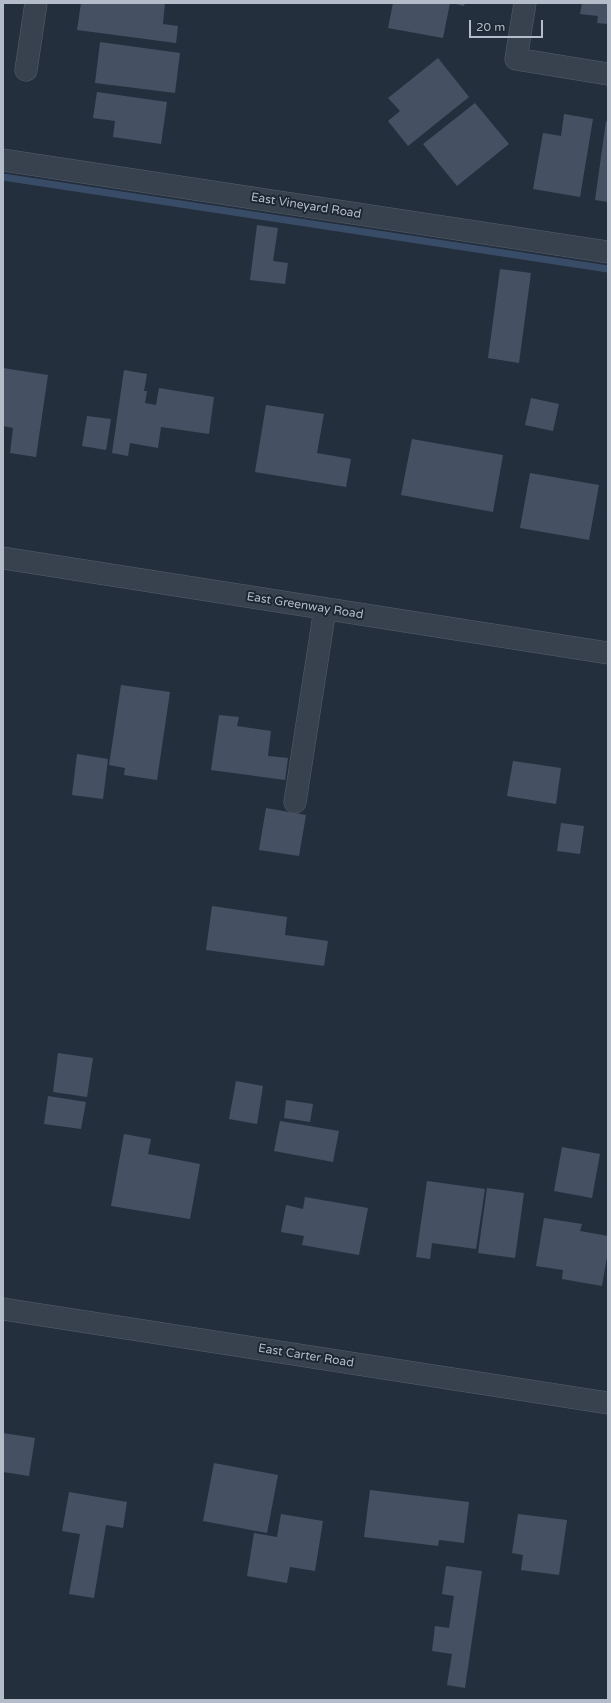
<!DOCTYPE html>
<html>
<head>
<meta charset="utf-8">
<style>
  body { margin:0 }
  #map { position:relative; width:611px; height:1703px; overflow:hidden; background:#242f3e; font-family:"Varela Round",sans-serif }
  canvas { display:block }
  .frame { position:absolute; inset:0; border:4px solid #b4bcc9; pointer-events:none }
  .scale { position:absolute; left:469px; top:20px; width:74px; height:18px; box-sizing:border-box; border:2px solid #b4bcc9; border-top:0; padding-left:5px; font-size:12px; line-height:14px; white-space:nowrap; color:#b4bcc9; -webkit-text-stroke:3px #1d2633; paint-order:stroke }
</style>
</head>
<body>
<div id="map">
<canvas width="611" height="1703"></canvas>
<div class="frame"></div>
<div class="scale">20 m</div>
</div>
<script>
const context = document.querySelector('canvas').getContext('2d');
context.lineJoin = 'round';
function stroke(path, color, width, dash) { context.strokeStyle = color; context.lineWidth = width; context.lineCap = dash ? 'butt' : 'round'; context.setLineDash(dash || []); context.stroke(path); }
function fill(path, color) { context.fillStyle = color; context.fill(path, 'evenodd'); }
function label(font, color, halo, rows, align = 'center') {
  context.font = font + ' "Varela Round",sans-serif'; context.lineWidth = 4; context.setLineDash([]); context.textBaseline = 'middle'; context.strokeStyle = halo; context.fillStyle = color; for (const [text, x, y, turn = 0] of rows) {
    context.save(); context.translate(x, y); context.rotate((+turn || 0) * Math.PI / 180); context.textAlign = isNaN(turn) ? turn : align; if (halo) context.strokeText(text, 0, 0); context.fillText(text, 0, 0); context.restore();
  }
}
stroke(new Path2D(`
  M 3,177 L 608,269`), '#394c67', 7);
fill(new Path2D(`
  M 81,3 L 165,3 L 163,24 L 178,26 L 176,43 L 77,30 Z
  M 393,3 L 450,3 L 443,38 L 388,28 Z
  M 451,3 L 465,3 L 464,6 Z
  M 582,3 L 608,3 L 608,24 L 597,23 L 598,16 L 580,14 Z
  M 100,42 L 180,53 L 175,93 L 95,83 Z
  M 438,58 L 469,97 L 408,146 L 388,121 L 400,111 L 388,98 Z
  M 97,92 L 167,102 L 161,144 L 113,137 L 115,121 L 93,118 Z
  M 475,103 L 509,144 L 457,186 L 423,144 Z
  M 564,114 L 593,119 L 580,197 L 533,189 L 543,133 L 561,136 Z
  M 606,121 L 608,122 L 608,202 L 595,200 Z
  M 257,225 L 278,228 L 273,261 L 288,263 L 285,284 L 250,280 Z
  M 500,269 L 531,273 L 519,363 L 488,358 Z
  M 3,368 L 48,375 L 36,457 L 10,453 L 13,428 L 3,426 Z
  M 124,370 L 147,374 L 144,391 L 147,391 L 145,403 L 156,405 L 159,388 L 214,397 L 209,434 L 161,427 L 158,448 L 130,443 L 128,456 L 112,453 Z
  M 531,398 L 559,404 L 553,431 L 525,425 Z
  M 266,405 L 324,414 L 317,453 L 351,459 L 346,487 L 255,472 Z
  M 87,416 L 111,419 L 106,450 L 82,446 Z
  M 412,439 L 503,455 L 493,512 L 401,495 Z
  M 530,473 L 599,485 L 589,540 L 520,528 Z
  M 121,685 L 170,692 L 157,780 L 124,775 L 125,768 L 109,765 Z
  M 219,715 L 239,717 L 237,726 L 271,731 L 268,756 L 288,758 L 285,780 L 211,770 Z
  M 77,754 L 108,759 L 103,799 L 72,795 Z
  M 513,761 L 561,768 L 556,804 L 507,796 Z
  M 266,808 L 306,815 L 299,856 L 259,850 Z
  M 561,823 L 584,826 L 580,854 L 557,851 Z
  M 212,906 L 287,917 L 285,935 L 328,941 L 324,966 L 206,950 Z
  M 58,1053 L 93,1058 L 87,1097 L 53,1092 Z
  M 236,1081 L 263,1086 L 257,1124 L 229,1119 Z
  M 48,1096 L 86,1102 L 81,1129 L 44,1124 Z
  M 286,1100 L 313,1104 L 310,1122 L 284,1118 Z
  M 280,1121 L 339,1131 L 333,1162 L 274,1151 Z
  M 124,1134 L 151,1139 L 148,1154 L 200,1164 L 190,1219 L 111,1206 Z
  M 562,1147 L 600,1154 L 592,1198 L 554,1191 Z
  M 427,1181 L 485,1189 L 476,1249 L 432,1243 L 430,1259 L 416,1257 Z
  M 487,1188 L 524,1193 L 515,1258 L 478,1253 Z
  M 305,1197 L 368,1208 L 359,1255 L 302,1245 L 304,1236 L 281,1232 L 286,1205 L 303,1209 Z
  M 544,1218 L 582,1224 L 580,1231 L 608,1236 L 608,1251 L 602,1286 L 562,1279 L 563,1270 L 536,1266 Z
  M 3,1433 L 35,1438 L 29,1476 L 3,1472 Z
  M 214,1463 L 278,1475 L 267,1533 L 203,1521 Z
  M 370,1490 L 469,1502 L 464,1543 L 439,1540 L 438,1546 L 364,1537 Z
  M 69,1492 L 127,1502 L 123,1528 L 106,1525 L 94,1598 L 69,1594 L 80,1534 L 62,1531 Z
  M 281,1514 L 323,1521 L 315,1571 L 290,1567 L 287,1583 L 247,1576 L 254,1533 L 277,1537 Z
  M 518,1514 L 567,1520 L 559,1575 L 521,1570 L 523,1555 L 512,1553 Z
  M 446,1566 L 482,1571 L 465,1688 L 447,1685 L 452,1654 L 432,1651 L 435,1626 L 449,1628 L 454,1596 L 442,1594 Z`), '#455162');
const minor = new Path2D(`
  M 525,3 L 516,59 L 608,74
  M 26,70 L 36,3
  M 3,160 L 608,252
  M 3,558 L 608,653
  M 295,802 L 325,609
  M 3,1309 L 608,1403`);
stroke(minor, '#565f6c', 23);
stroke(minor, '#38414e', 22);
label('12px', '#b4bcc9', '#1d2633', [
  ["East Vineyard Road",306,206,9],
  ["East Greenway Road",305,606,9],
  ["East Carter Road",306,1356,9]
]);
</script>
</body>
</html>
